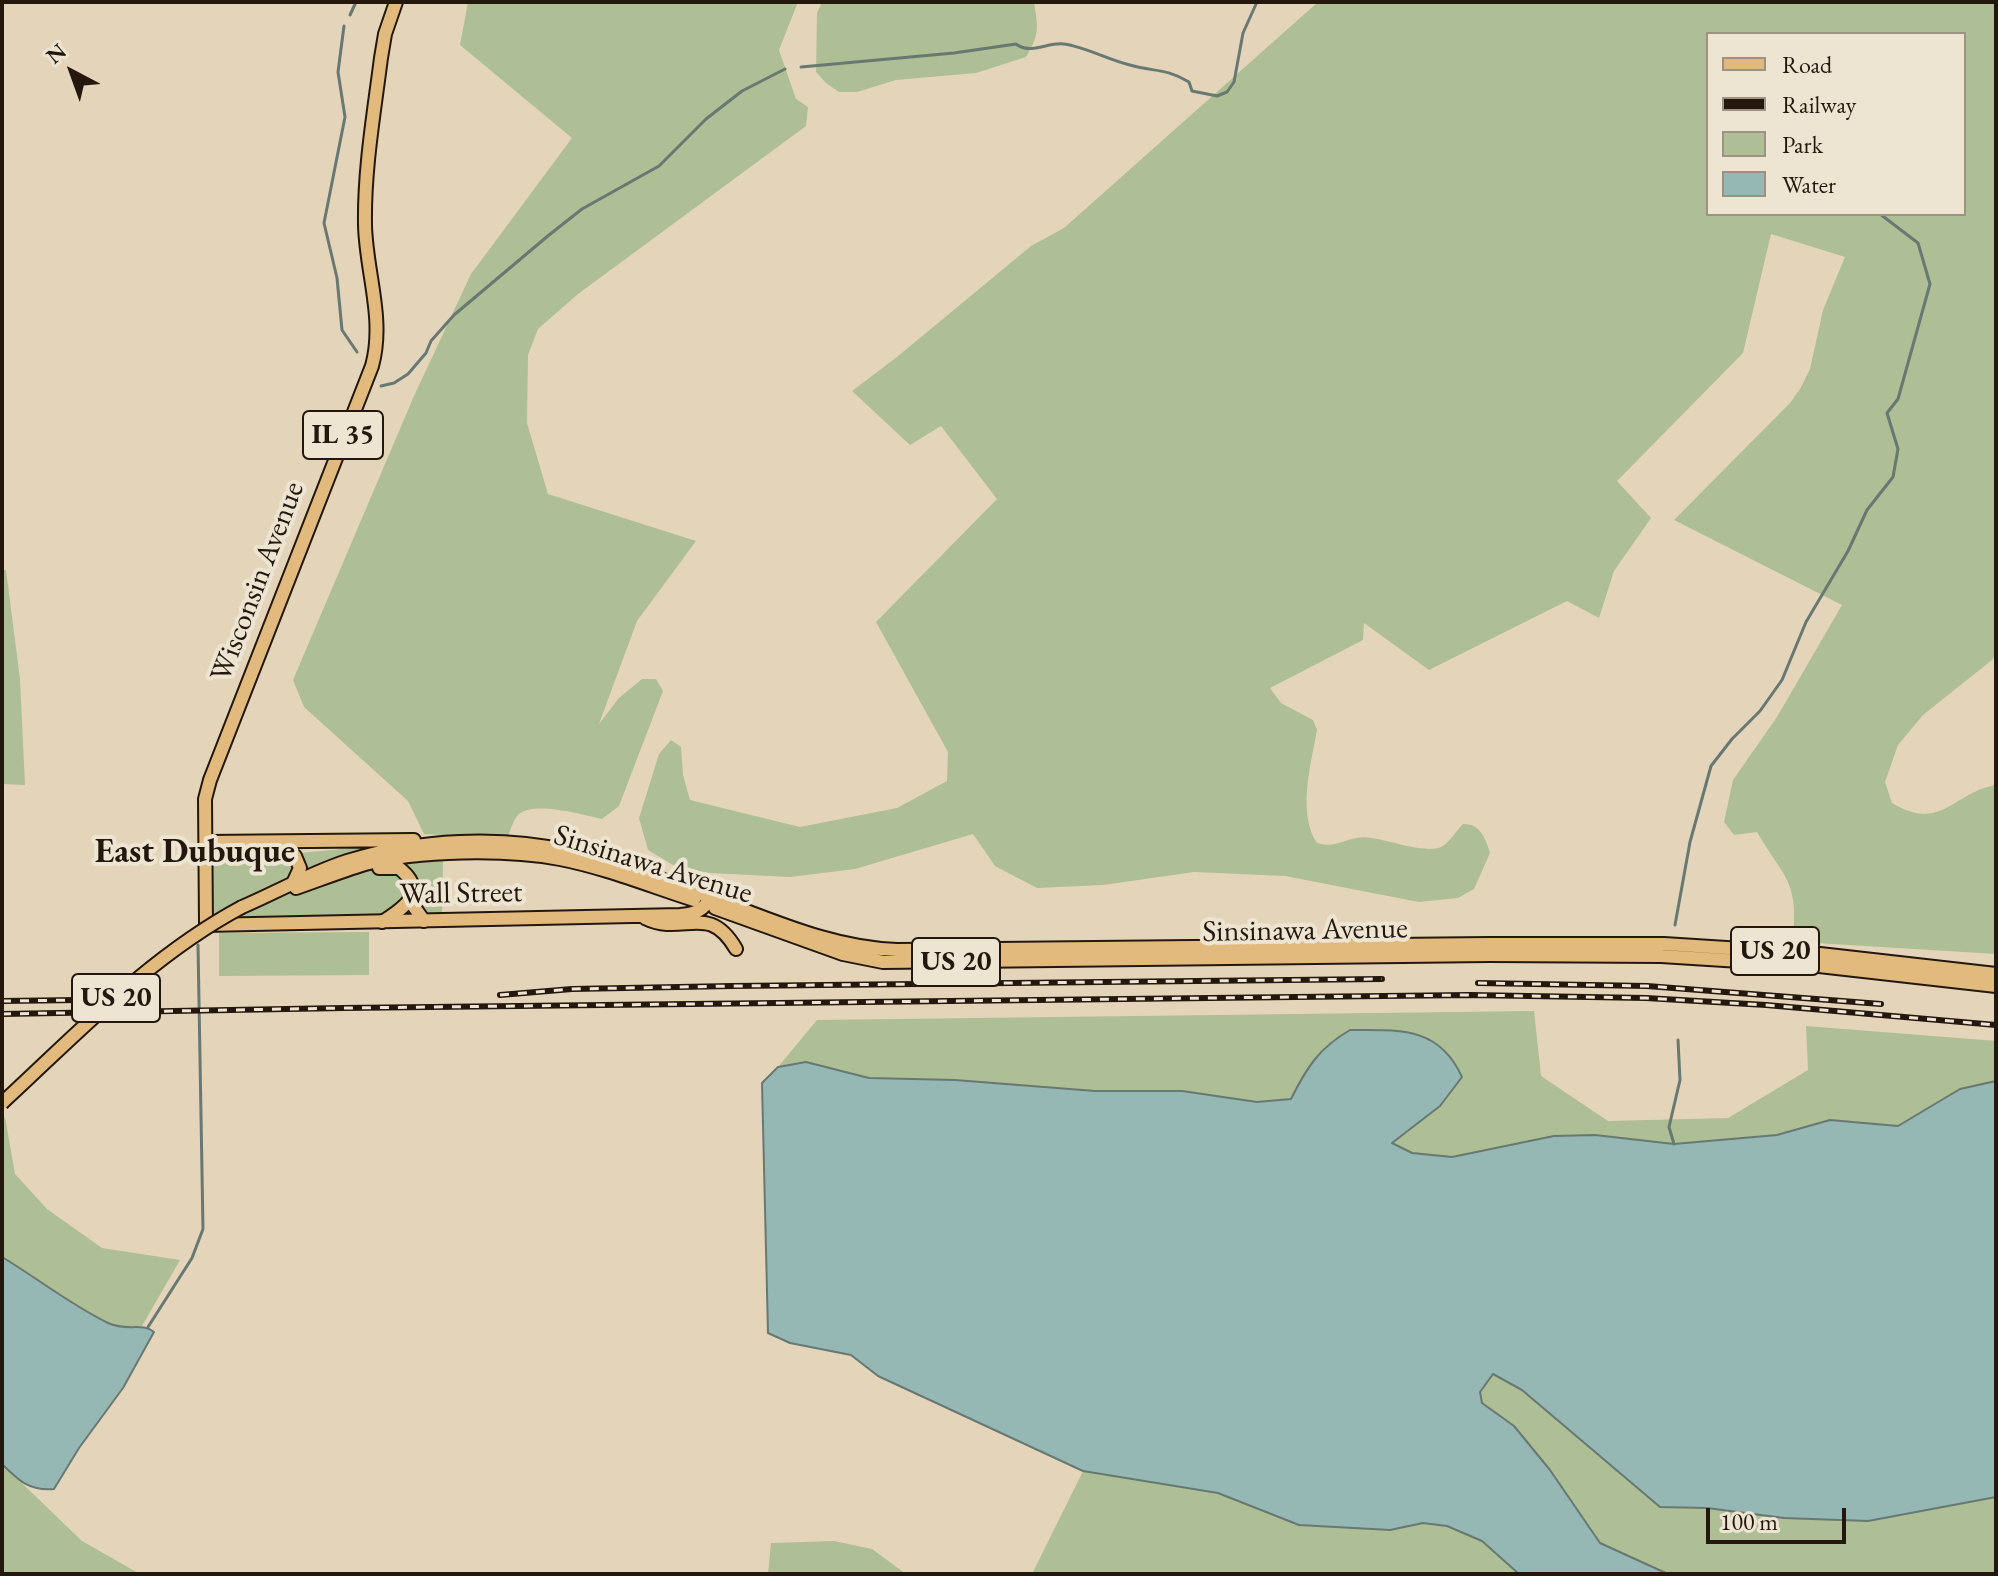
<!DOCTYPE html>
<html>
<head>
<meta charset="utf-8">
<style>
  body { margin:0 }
  #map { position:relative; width:1998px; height:1576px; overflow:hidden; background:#e4d5ba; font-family:"EB Garamond",serif }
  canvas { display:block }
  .frame { position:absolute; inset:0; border:4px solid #24180e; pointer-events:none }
  .legend { position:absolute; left:1706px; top:32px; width:260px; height:184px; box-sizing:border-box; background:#ede4d2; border:2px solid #9d9284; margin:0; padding:10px 14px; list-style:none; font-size:24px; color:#24180e }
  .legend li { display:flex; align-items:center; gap:16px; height:40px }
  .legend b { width:40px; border:2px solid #9d9284 }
  .north { position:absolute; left:32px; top:32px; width:80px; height:80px; -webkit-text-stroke:6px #ede4d2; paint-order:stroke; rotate:319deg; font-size:22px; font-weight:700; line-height:32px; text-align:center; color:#24180e }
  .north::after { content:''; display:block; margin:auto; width:28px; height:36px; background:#24180e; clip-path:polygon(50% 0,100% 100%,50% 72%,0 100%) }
  .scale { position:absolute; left:1706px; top:1508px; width:140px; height:36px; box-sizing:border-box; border:4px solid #24180e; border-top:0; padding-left:10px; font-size:24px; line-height:28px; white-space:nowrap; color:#24180e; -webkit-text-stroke:6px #ede4d2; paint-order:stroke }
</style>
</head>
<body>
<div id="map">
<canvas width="1998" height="1576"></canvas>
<div class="frame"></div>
<ul class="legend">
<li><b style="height:10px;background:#e2ba7d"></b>Road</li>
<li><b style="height:10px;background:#24180e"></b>Railway</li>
<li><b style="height:22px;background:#aebe95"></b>Park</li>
<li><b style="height:22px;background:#96b8b5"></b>Water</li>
</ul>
<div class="north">N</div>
<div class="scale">100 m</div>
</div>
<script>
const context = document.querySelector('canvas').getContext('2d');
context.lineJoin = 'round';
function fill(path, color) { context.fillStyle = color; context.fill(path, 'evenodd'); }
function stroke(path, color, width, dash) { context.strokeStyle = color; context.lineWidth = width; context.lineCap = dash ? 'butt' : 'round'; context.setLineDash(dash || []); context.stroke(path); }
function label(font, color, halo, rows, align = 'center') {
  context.font = font + ' "EB Garamond",serif'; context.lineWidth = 8; context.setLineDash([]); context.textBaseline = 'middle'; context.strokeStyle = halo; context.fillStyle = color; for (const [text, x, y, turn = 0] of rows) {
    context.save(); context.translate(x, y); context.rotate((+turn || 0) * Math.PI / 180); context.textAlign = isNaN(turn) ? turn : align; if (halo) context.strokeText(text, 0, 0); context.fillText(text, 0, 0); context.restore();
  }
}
fill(new Path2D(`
  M 468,2 L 798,2 L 779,50 L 796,99 L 808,107 L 806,126 L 578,294 L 538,329 L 528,355 L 527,423 L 548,494 L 696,541 L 637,621 L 599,724 L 619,698 L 642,679 L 656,679 L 663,691 L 619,806 L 602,819 C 583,815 533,800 518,815 C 513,820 510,832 507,839 L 424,834 L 408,801 L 304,707 L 293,680 L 414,396 L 471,274 L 572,138 L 460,45 Z
  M 822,2 L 1034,2 C 1038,28 1040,34 1026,57 L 976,73 L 896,80 L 857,92 L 839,92 L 826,83 L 816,72 L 817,13 Z
  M 1318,2 L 1996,2 L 1996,653 L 1992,660 L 1923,715 L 1898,745 L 1885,782 L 1892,803 C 1942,833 1953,792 1996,785 L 1996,954 L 1799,942 L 1793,937 C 1799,880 1783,877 1757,832 L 1734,835 L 1724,822 L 1733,780 L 1777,717 L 1842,605 L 1674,520 L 1790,403 L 1800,389 L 1810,369 L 1823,310 L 1845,257 L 1771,234 L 1743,353 L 1617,481 L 1651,518 L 1614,571 L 1599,618 L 1567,601 L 1429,670 L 1364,623 L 1363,640 L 1270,688 L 1281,703 L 1313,720 L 1317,730 C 1311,764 1297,813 1317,843 C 1339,850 1348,834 1372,838 C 1388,840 1426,854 1441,847 C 1448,844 1457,830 1463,824 C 1480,823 1486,839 1490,853 L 1474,889 L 1458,898 L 1419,902 L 1285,876 L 1194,872 L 1103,885 L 1037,888 L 995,866 L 973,834 L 855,869 L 790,877 L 710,873 L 678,868 L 648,850 L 639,818 L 659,754 L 671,740 L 681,747 L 683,775 L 690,800 L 800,827 L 897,808 L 947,781 L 948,752 L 876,622 L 997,499 L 941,426 L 910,445 L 852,391 L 897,357 L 1031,246 L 1064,228 ZM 1708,34 L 1964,34 L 1964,214 L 1708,214 Z
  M 2,570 L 6,570 L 20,679 L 25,785 L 2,784 Z
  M 377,846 L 443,861 L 442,920 L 207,922 L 209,861 Z
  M 369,932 L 369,975 L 219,976 L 219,933 Z
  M 1534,1011 L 1541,1076 L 1608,1121 L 1728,1118 L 1808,1070 L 1806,1026 L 1996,1041 L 1996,1081 L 1959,1089 L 1898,1126 L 1830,1120 L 1777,1135 L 1674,1144 L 1595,1135 L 1554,1136 L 1452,1157 L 1412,1153 L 1392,1143 L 1350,1031 C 1319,1048 1307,1067 1291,1099 L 1257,1102 L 1182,1091 L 1095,1091 L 955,1080 L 869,1078 L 806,1062 L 778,1067 L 817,1020 Z
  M 5,1117 L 15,1174 L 47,1209 L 102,1248 L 180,1260 L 142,1326 L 121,1329 L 98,1318 L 2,1257 L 2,1121 Z
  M 1493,1374 L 1522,1390 L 1660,1507 L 1707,1508 L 1784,1518 L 1868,1521 L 1996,1497 L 1996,1574 L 1666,1573 L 1600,1543 L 1550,1470 L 1514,1426 L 1482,1403 L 1480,1392 Z
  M 2,1464 L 82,1541 L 140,1574 L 2,1574 Z
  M 1083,1471 L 1218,1493 L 1299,1525 L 1390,1530 L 1423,1523 L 1447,1526 L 1482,1541 L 1519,1574 L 1032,1574 Z
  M 834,1541 L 872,1549 L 906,1574 L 768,1574 L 771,1543 Z`), '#aebe95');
const water = new Path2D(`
  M 1350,1030 C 1399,1030 1439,1026 1462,1077 L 1440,1106 L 1392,1143 L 1412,1153 L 1452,1157 L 1554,1136 L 1595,1135 L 1674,1144 L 1777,1135 L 1830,1120 L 1898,1126 L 1960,1089 L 1996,1081 L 1996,1497 L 1868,1521 L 1784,1518 L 1707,1508 L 1660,1507 L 1522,1390 L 1493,1374 L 1480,1392 L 1482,1403 L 1514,1426 L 1550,1470 L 1600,1543 L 1668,1574 L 1519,1574 L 1482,1541 L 1447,1526 L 1423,1523 L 1390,1530 L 1299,1525 L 1218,1493 L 1083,1471 L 878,1376 L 851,1355 L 790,1343 L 768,1333 L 762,1083 L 778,1067 L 806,1062 L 869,1078 L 955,1080 L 1095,1091 L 1182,1091 L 1257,1102 L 1291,1099 C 1307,1067 1319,1048 1350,1030 Z
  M 2,1257 C 37,1278 71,1305 108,1323 C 127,1332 142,1322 154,1332 L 123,1388 L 79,1448 L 54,1489 C 29,1491 19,1481 2,1464 Z`);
fill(water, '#96b8b5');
stroke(water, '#687872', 2);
stroke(new Path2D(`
  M 350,15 L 356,2
  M 344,26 L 338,72 L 345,117 L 324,223 L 337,278 L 342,330 L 357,352
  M 801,67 L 954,53 L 1016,44 C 1029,55 1048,42 1064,44 C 1086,47 1108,60 1130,65 C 1154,72 1166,68 1189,82 L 1192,91 L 1217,96 L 1227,92 L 1234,82 L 1243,33 L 1257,2
  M 381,386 L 394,383 L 408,374 L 426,353 L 431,341 L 454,315 L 549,235 L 582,209 L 659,166 L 706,119 L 742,91 L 785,69
  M 1675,925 L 1690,842 L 1711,766 L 1732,739 L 1760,711 L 1782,680 L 1806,622 L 1848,551 L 1867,510 L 1893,477 L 1898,449 L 1887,413 L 1898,399 L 1930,284 L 1918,243 L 1880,214
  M 1674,1144 L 1669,1127 L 1680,1080 L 1678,1040
  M 148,1327 L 192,1258 L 203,1229 L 198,945`), '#687872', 3);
const primary = new Path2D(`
  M 396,2 L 385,34 L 381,58 C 374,113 364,170 365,225 C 366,272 385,319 372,366 L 210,780 L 205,799 L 206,925 L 680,915 C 693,914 705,911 710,897
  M 645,918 C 684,937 708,901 736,949`);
const trunk = new Path2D(`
  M 206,842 L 414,840
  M 207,852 L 286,851 L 295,856 L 300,868 L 294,881
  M 379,868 L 399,868 C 429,892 404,908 382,922
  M 296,888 C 319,880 342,871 365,864 C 418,850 507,849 560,859 C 606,868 650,886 694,900
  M 410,901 L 424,921
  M 242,907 C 277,892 310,873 347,861 C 417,839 502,835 574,852 C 621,862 667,882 712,898 C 772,920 832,948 897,950 L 1489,944 L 1664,944 L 1820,954 L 1996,974
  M 715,908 L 843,954 L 883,962 L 1489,955 L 1661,956 L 1819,966 L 1996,986`);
stroke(primary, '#24180e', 16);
stroke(trunk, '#24180e', 16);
stroke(primary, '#e2ba7d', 12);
stroke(trunk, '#e2ba7d', 12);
const rail = new Path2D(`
  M 1478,983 L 1647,986 L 1881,1004
  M 500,995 L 572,989 L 732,986 L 1382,979
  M 2,1001 L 158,999
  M 2,1014 L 344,1008 L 1470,995 L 1646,998 L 1766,1005 L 1996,1025`);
stroke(rail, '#24180e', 6);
stroke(rail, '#ede4d2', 3, [9]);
const trunkBridge = new Path2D(`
  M 2,1103 C 78,1033 150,956 242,907`);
stroke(trunkBridge, '#24180e', 16, []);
stroke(trunkBridge, '#e2ba7d', 12);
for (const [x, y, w] of [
  [343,435,80],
  [1775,951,88],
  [956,962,88],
  [116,998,88]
]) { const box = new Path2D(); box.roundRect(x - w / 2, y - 24, w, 48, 6); context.fillStyle = '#ede4d2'; context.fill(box); stroke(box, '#24180e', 2); }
label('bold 28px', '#24180e', null, [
  ["IL 35",343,435],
  ["US 20",1775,951],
  ["US 20",956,962],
  ["US 20",116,998]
]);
label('30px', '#24180e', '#ede4d2', [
  ["Wisconsin Avenue",258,582,-69],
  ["Sinsinawa Avenue",653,865,17],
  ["Wall Street",461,894,-1],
  ["Sinsinawa Avenue",1305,931,-1]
]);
label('bold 34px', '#24180e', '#ede4d2', [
  ["East Dubuque",195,853]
]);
</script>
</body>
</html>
